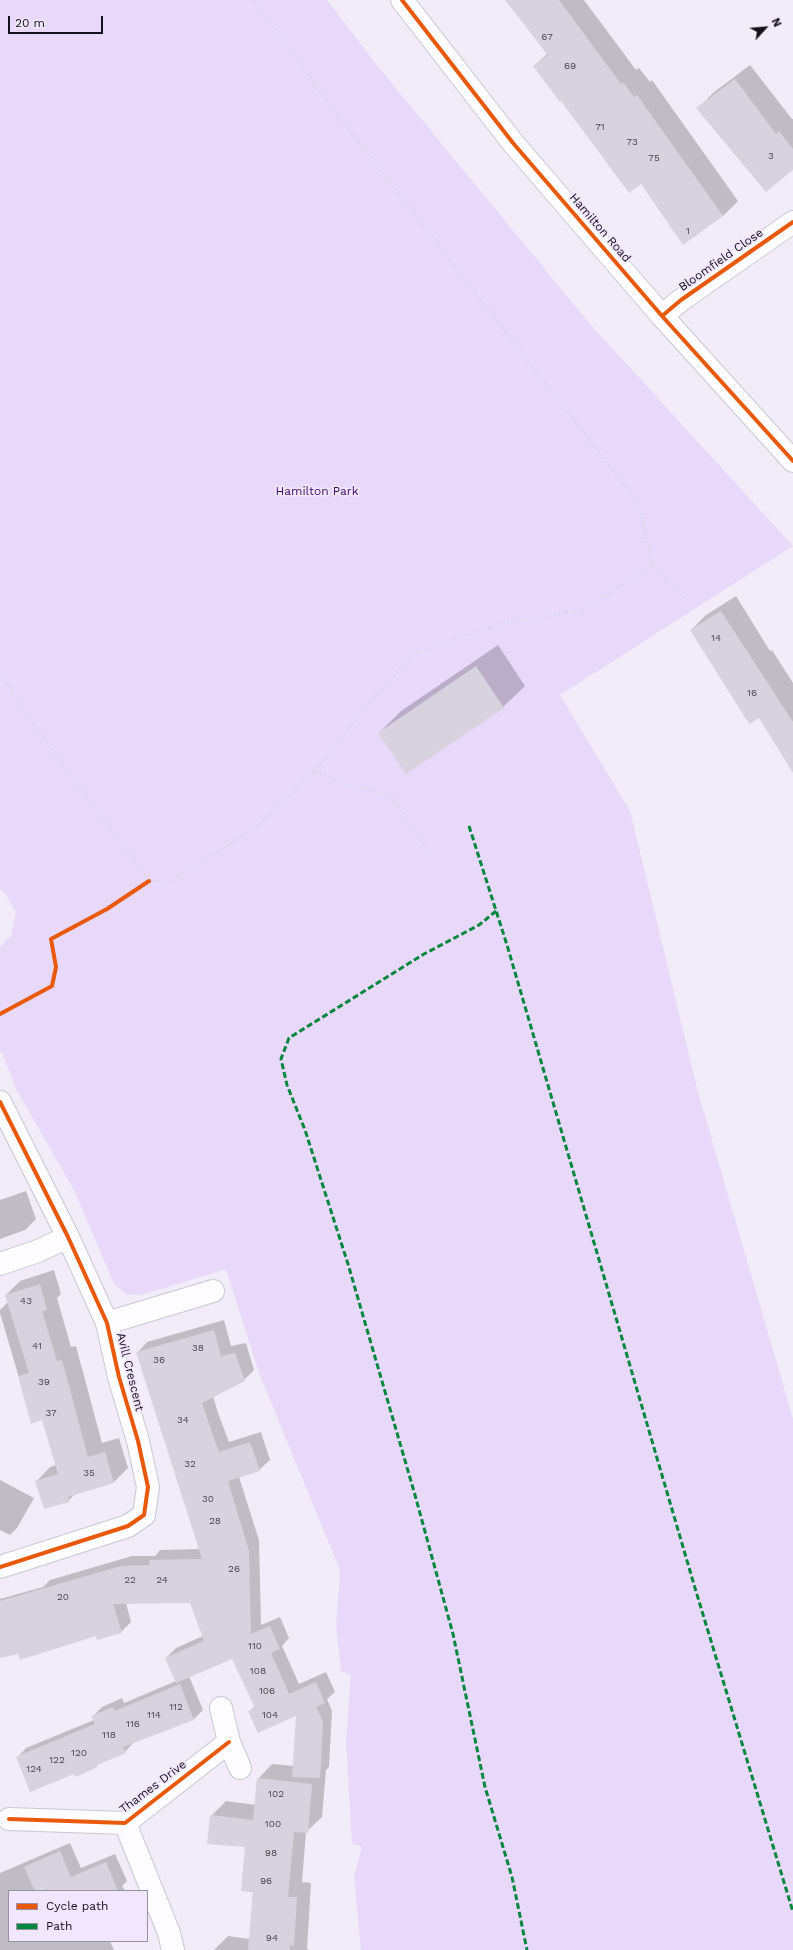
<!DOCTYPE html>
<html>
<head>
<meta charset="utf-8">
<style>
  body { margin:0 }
  #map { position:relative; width:793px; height:1950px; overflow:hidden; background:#f1ecf7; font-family:"Work Sans",sans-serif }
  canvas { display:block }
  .legend { position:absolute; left:8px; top:1890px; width:140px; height:52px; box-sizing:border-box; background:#f0e7fc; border:1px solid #9891a2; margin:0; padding:5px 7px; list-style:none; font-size:12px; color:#15101b }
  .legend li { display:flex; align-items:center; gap:8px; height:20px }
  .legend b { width:20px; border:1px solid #9891a2 }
  .north { position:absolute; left:745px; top:8px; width:40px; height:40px; -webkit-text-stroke:3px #f0e7fc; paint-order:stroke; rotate:64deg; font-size:11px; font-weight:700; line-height:16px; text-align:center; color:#15101b }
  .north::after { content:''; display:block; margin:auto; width:14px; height:18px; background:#15101b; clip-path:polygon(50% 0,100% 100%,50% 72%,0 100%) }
  .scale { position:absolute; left:8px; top:16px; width:95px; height:18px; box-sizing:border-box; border:2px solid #15101b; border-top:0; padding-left:5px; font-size:12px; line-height:14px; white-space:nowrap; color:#15101b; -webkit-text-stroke:3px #f0e7fc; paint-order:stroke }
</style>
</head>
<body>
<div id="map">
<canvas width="793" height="1950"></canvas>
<ul class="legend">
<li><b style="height:5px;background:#e8590c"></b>Cycle path</li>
<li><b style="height:5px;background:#00873e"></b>Path</li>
</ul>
<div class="north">N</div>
<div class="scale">20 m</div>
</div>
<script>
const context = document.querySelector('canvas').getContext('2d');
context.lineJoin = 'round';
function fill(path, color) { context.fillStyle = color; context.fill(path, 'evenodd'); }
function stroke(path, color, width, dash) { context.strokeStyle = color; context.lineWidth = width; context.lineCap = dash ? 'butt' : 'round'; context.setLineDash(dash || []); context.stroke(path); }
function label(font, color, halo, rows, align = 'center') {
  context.font = font + ' "Work Sans",sans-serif'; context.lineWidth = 3.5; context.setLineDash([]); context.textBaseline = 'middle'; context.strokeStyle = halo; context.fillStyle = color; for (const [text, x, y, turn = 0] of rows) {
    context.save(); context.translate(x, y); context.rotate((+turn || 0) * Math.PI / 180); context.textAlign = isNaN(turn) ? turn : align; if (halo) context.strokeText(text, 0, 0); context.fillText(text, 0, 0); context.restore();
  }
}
fill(new Path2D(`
  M 0,0 L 327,0 L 380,69 L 590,324 L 793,546 L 560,695 L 630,811 L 698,1092 L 793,1419 L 793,1950 L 361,1950 L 354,1877 L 362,1847 L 352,1844 L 346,1740 L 351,1675 L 341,1671 L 336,1627 L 340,1570 L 259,1373 L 226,1269 L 141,1295 L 126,1294 L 114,1284 L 75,1192 L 16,1089 L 2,1052 L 0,1053 L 0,947 L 11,936 L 16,912 L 6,895 L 0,889 Z`), '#e8d9fa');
fill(new Path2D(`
  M 507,0 L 584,0 L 636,70 L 639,68 L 650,82 L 652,80 L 738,201 L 723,216 L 642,183 L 561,100 L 534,66 L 547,54 Z
  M 750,65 L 792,119 L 793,119 L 793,168 L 698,108 L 713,93 Z
  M 736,596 L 770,651 L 772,650 L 793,683 L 793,769 L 759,717 L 691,630 L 706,615 Z
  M 498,645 L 525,686 L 503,707 L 379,733 L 401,711 Z
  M 26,1191 L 36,1219 L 25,1230 L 0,1239 L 0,1200 Z
  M 54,1270 L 61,1294 L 57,1298 L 71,1347 L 76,1346 L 102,1443 L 119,1438 L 128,1468 L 114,1482 L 75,1494 L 68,1501 L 36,1482 L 50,1467 L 56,1465 L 43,1419 L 32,1422 L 0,1313 L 0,1310 L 8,1302 L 6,1295 L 20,1281 Z
  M 224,1320 L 231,1346 L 246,1343 L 254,1370 L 244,1380 L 213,1396 L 218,1413 L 229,1442 L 261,1432 L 270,1460 L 259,1470 L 239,1477 L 259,1540 L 261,1625 L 280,1617 L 289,1638 L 282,1646 L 299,1684 L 326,1672 L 335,1692 L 327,1699 L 332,1711 L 329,1767 L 326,1770 L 322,1817 L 306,1832 L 302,1882 L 311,1883 L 307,1949 L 310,1950 L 214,1950 L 228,1936 L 250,1939 L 253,1892 L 242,1891 L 247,1846 L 211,1816 L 226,1801 L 256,1805 L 258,1779 L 272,1764 L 294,1766 L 298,1714 L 249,1712 L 255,1706 L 233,1658 L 189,1676 L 203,1710 L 194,1719 L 134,1742 L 125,1752 L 76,1775 L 75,1772 L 17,1758 L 26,1748 L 94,1720 L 93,1716 L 102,1707 L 122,1698 L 124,1703 L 176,1681 L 166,1658 L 176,1648 L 203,1636 L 191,1602 L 126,1603 L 131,1622 L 121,1632 L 96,1635 L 18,1652 L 0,1647 L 0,1599 L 43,1587 L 50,1580 L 132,1556 L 155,1556 L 160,1550 L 200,1549 L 137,1353 L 147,1342 Z
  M 0,1480 L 34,1498 L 17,1528 L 10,1535 L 0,1530 Z
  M 70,1843 L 81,1868 L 115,1854 L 127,1881 L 122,1886 L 125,1891 L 71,1891 L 65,1879 L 35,1891 L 9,1891 L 9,1941 L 51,1941 L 51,1942 L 110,1941 L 114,1950 L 0,1950 L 0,1873 Z`), '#0003');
fill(new Path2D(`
  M 505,0 L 559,0 L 621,84 L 623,82 L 634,97 L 637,95 L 723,216 L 683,245 L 641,184 L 629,193 L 561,101 L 560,102 L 533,66 L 548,55 Z
  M 735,79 L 776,134 L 779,131 L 793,149 L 793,170 L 766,192 L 696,108 Z
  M 721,611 L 793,722 L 793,773 L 759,718 L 750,724 L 746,719 L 690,630 Z
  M 476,666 L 504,708 L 406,774 L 378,733 Z
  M 40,1284 L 47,1310 L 42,1311 L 57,1361 L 62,1360 L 88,1457 L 105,1452 L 114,1483 L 68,1497 L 69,1502 L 44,1509 L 35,1481 L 58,1474 L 42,1420 L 31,1424 L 18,1376 L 29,1373 L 5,1295 Z
  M 214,1330 L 221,1356 L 235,1353 L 245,1381 L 202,1403 L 209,1424 L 219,1452 L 250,1442 L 260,1471 L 228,1481 L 249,1551 L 251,1634 L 270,1626 L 280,1649 L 271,1653 L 289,1694 L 316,1682 L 325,1703 L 316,1707 L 323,1722 L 320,1778 L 292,1777 L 296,1716 L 258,1733 L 248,1711 L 255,1708 L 232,1659 L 176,1683 L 165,1658 L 204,1641 L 190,1603 L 113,1604 L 122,1633 L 97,1640 L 96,1636 L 20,1660 L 18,1654 L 0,1658 L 0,1601 L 121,1566 L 150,1565 L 149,1560 L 202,1559 L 136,1352 Z
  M 180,1684 L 194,1720 L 123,1747 L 126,1753 L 97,1765 L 98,1767 L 76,1777 L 74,1774 L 30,1792 L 16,1757 L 95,1724 L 91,1716 L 113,1707 L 115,1711 Z
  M 257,1778 L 312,1784 L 308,1833 L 294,1832 L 288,1897 L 297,1897 L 294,1946 L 290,1945 L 290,1950 L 248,1950 L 253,1891 L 241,1891 L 245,1847 L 207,1844 L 210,1815 L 253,1820 Z
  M 60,1851 L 71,1877 L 106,1862 L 118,1891 L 38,1891 L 47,1887 L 35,1891 L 24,1867 Z`), '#d7d2dd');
const minor = new Path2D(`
  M 662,316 L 681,300 L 793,222
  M 0,1102 L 68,1237 L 107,1323 L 119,1377 L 138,1441 L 148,1487 L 144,1515 L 128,1526 L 0,1567
  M 0,1264 L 38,1251 L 68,1237
  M 107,1323 L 213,1291
  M 221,1708 L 229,1742 L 240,1768
  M 9,1819 L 125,1823 L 229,1742
  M 125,1823 L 169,1933 L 173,1950`);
const tertiary = new Path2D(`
  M 402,0 L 513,143 L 662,316 L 793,461`);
stroke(minor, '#ccc7d2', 24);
stroke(tertiary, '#ccc7d2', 24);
stroke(new Path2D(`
  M 254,0 L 324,97 L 638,503 L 653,565
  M 0,673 L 56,757 L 149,881 L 173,880 L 256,827 L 325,760 L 365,707 L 414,654 L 499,624 L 584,610 L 653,565 L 685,600
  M 313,771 L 344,784 L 391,795 L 429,854`), '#d9d8dc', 2.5, [1, 3]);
stroke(minor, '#fdfcfe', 22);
stroke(tertiary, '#fdfcfe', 22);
stroke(new Path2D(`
  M 469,826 L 507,945 L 695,1588 L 793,1912
  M 496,911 L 479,925 L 424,954 L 289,1038 L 281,1059 L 287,1085 L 305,1130 L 348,1264 L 415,1495 L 453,1634 L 485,1787 L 512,1877 L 527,1950`), '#00873e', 3, [6, 3]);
stroke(new Path2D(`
  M 402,0 L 513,143 L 662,316 L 793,461
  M 662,316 L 681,300 L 793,222
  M 0,1014 L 52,986 L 56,967 L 51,939 L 107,909 L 149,881
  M 0,1102 L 68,1237 L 107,1323 L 119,1377 L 138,1441 L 148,1487 L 144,1515 L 128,1526 L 0,1567
  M 9,1819 L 125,1823 L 229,1742`), '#e8590c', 4);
label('10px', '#4a4550', null, [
  ["67",547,37],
  ["69",570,66],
  ["71",600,127],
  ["73",632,142],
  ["3",771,156],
  ["75",654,158],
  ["1",688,231],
  ["14",716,638],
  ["16",752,693],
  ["43",26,1301],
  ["41",37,1346],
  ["38",198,1348],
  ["36",159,1360],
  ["39",44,1382],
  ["37",51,1413],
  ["34",183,1420],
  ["32",190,1464],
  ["35",89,1473],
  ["30",208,1499],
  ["28",215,1521],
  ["26",234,1569],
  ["22",130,1580],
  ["24",162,1580],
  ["20",63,1597],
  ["110",255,1646],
  ["108",258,1671],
  ["106",267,1691],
  ["112",176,1707],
  ["114",154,1715],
  ["104",270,1715],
  ["116",133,1724],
  ["118",109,1735],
  ["120",79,1753],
  ["122",57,1760],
  ["124",34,1769],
  ["102",276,1794],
  ["100",273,1824],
  ["98",271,1853],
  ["96",266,1881],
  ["94",272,1938]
]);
label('12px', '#15101b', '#f0e7fc', [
  ["Hamilton Road",600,228,49],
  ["Bloomfield Close",721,260,-35],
  ["Avill Crescent",130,1372,76],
  ["Thames Drive",153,1787,-37]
]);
label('12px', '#400c65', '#f0e7fc', [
  ["Hamilton Park",317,491]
]);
</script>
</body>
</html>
